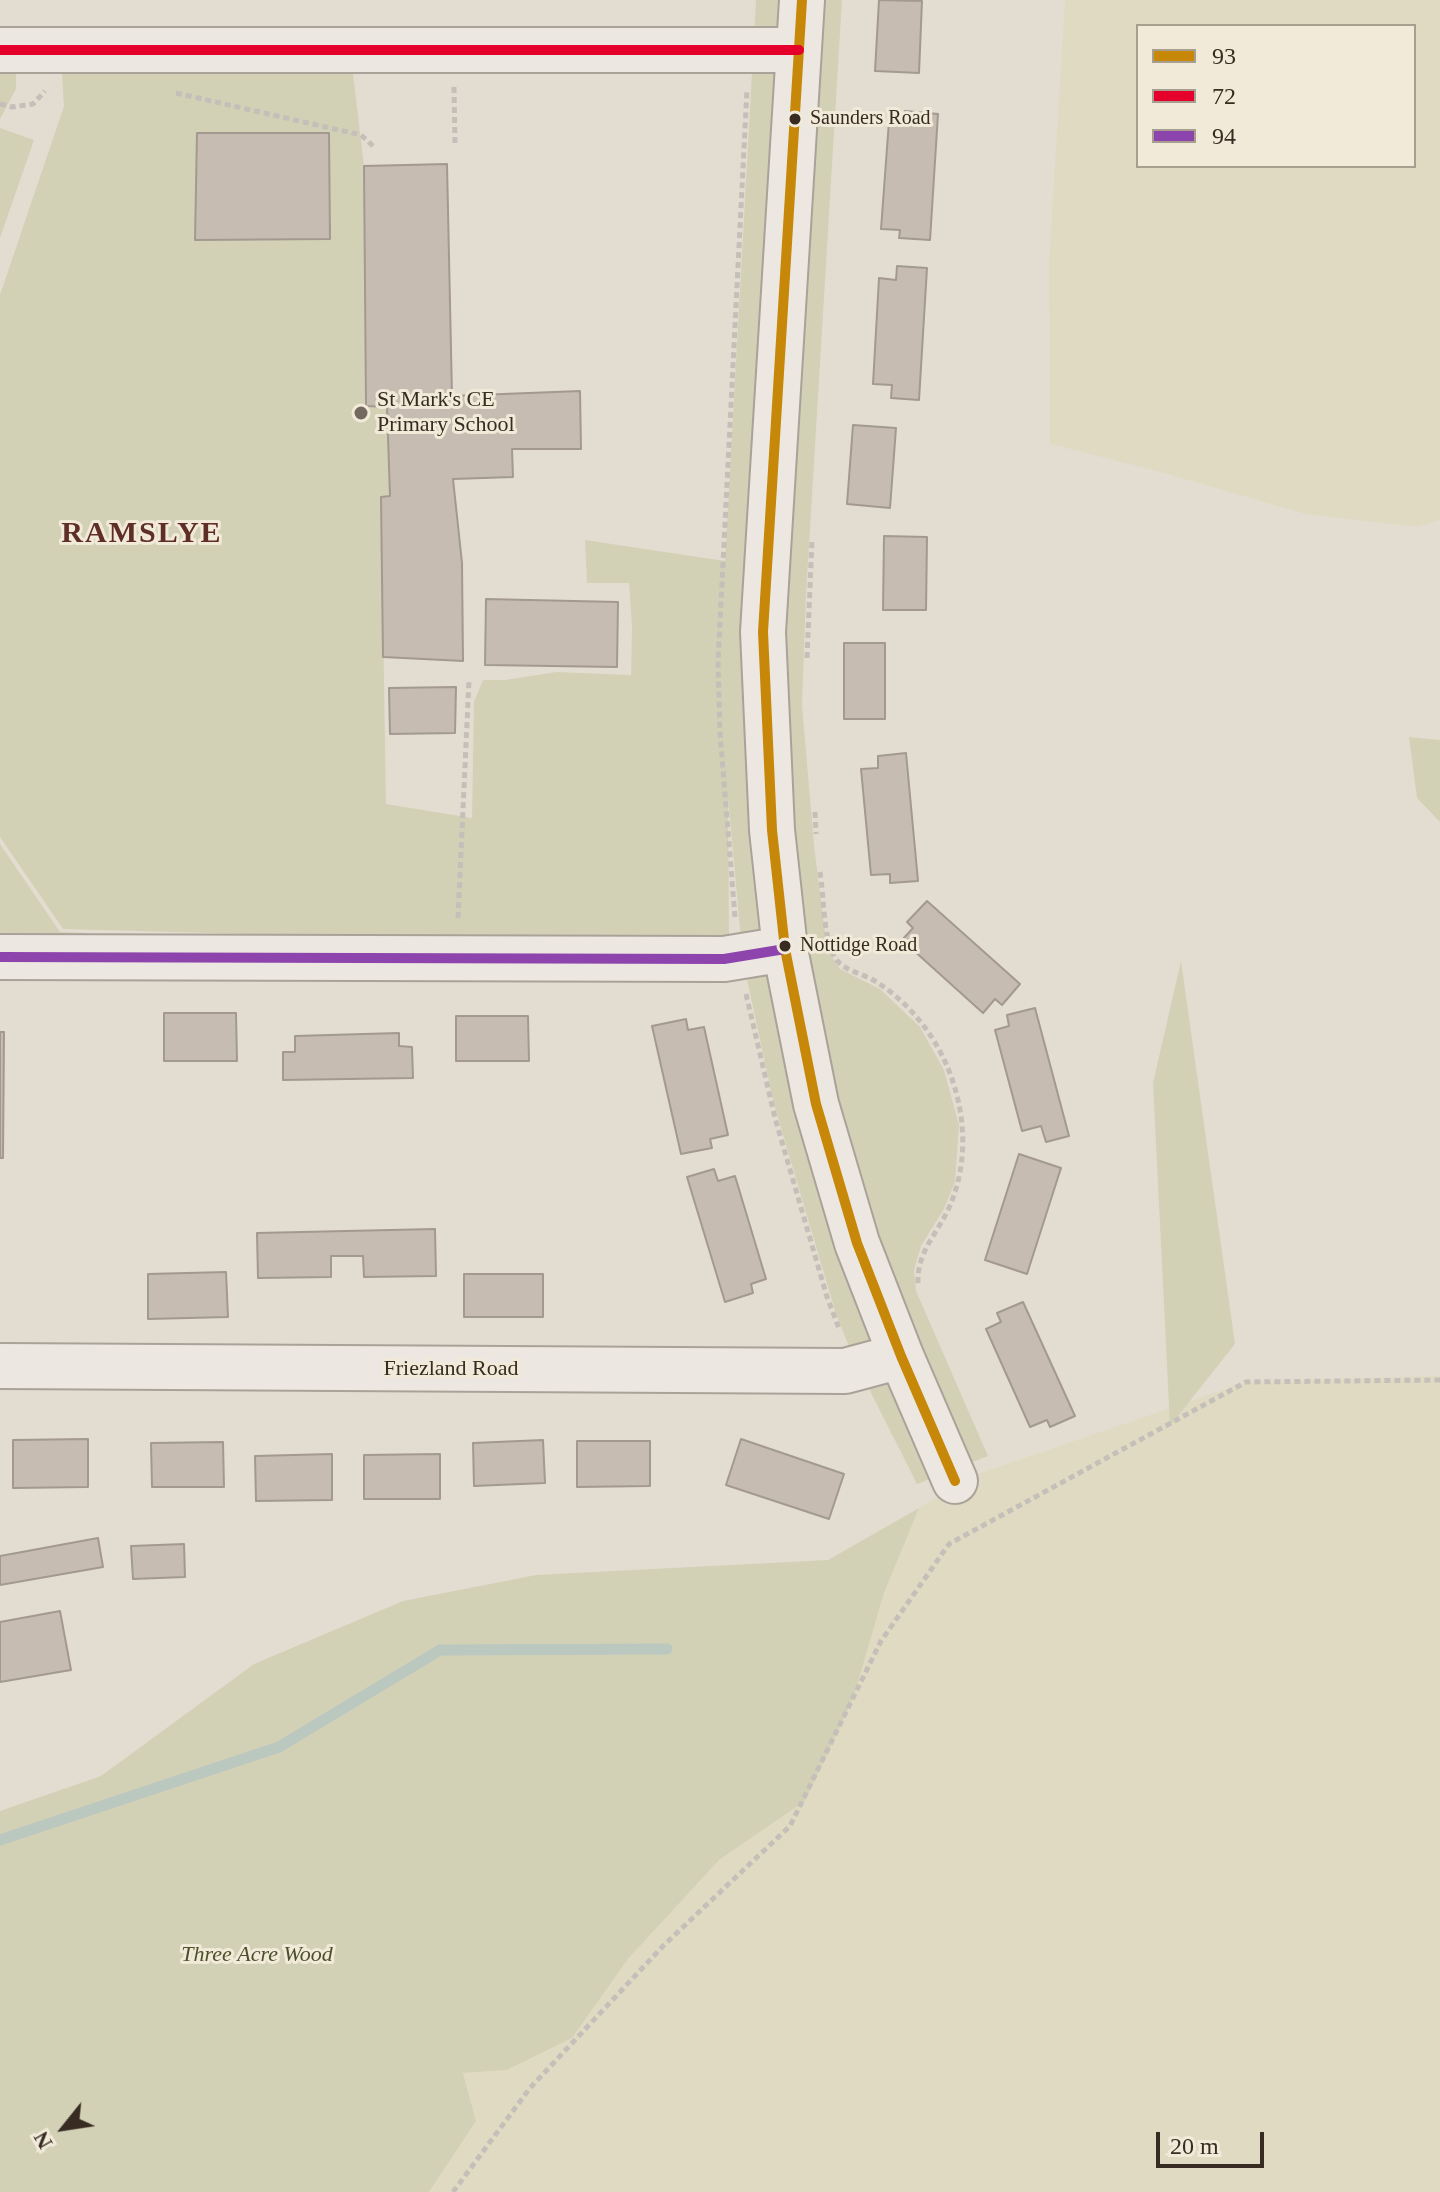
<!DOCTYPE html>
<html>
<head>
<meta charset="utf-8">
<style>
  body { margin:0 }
  #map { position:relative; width:1440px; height:2192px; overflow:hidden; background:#e3ddd1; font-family:Georgia,serif }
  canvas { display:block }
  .legend { position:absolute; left:1136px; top:24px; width:280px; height:144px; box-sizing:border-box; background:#f2ead9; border:2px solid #a79e90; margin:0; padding:10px 14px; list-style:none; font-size:24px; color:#372b22 }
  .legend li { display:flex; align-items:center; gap:16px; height:40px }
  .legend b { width:40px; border:2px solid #a79e90 }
  .north { position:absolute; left:24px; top:2088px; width:80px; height:80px; -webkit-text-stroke:6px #f2ead9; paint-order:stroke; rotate:240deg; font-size:22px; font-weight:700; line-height:32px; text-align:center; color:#372b22 }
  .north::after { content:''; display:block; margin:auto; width:28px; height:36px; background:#372b22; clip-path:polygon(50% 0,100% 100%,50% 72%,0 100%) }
  .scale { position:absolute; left:1156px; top:2132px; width:108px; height:36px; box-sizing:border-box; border:4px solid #372b22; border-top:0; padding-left:10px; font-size:24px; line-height:28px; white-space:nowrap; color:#372b22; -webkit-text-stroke:6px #f2ead9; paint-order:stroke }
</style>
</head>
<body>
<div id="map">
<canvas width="1440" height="2192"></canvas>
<ul class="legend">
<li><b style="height:10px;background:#c78708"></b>93</li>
<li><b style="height:10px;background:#e4002b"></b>72</li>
<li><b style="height:10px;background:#8e44ad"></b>94</li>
</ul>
<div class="north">N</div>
<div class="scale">20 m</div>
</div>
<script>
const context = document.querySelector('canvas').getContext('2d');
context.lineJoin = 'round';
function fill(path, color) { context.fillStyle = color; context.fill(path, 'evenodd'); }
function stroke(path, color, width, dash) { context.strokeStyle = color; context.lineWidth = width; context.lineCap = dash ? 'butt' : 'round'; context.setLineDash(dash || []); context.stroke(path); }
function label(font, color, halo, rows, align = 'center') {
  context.font = font + ' Georgia,serif'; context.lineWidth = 6; context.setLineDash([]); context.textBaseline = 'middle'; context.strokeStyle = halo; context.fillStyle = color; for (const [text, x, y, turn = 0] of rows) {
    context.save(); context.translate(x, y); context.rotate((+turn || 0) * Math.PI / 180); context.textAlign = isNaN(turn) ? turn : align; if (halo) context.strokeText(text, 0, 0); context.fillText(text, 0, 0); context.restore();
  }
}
fill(new Path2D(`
  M 1065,0 L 1440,0 L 1440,520 L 1417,527 L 1305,514 L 1164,473 L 1050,444 L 1049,262 ZM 1414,26 L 1414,166 L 1138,166 L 1138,26 Z
  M 1440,1376 L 1440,2192 L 429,2192 L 476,2121 L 463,2073 L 507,2070 L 572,2038 L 628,1959 L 719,1860 L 805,1801 L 853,1699 L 884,1593 L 919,1508 L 972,1476 L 1246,1382 Z`), '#e1dac3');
fill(new Path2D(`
  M 756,0 L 842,0 L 806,595 L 802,705 L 814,845 L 827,949 L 840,969 L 880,989 L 920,1027 L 944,1070 L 959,1125 L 955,1182 L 944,1209 L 921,1246 L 914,1270 L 916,1291 L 988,1456 L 917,1484 L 854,1359 L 836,1314 L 774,1104 L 743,961 L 728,797 L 729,938 L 359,937 L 63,929 L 0,837 L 0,295 L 64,106 L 62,74 L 353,73 L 364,166 L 366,405 L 387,407 L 390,496 L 381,498 L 386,804 L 472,818 L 474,702 L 483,680 L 505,680 L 556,672 L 631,675 L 632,627 L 629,583 L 587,583 L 585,540 L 725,561 Z
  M 0,67 L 16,70 L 16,89 L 0,119 Z
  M 0,128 L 34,140 L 0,238 Z
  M 1409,737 L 1440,740 L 1440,822 L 1417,798 Z
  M 0,844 L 60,932 L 87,933 L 87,953 L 0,953 Z
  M 1181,961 L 1235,1344 L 1170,1426 L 1153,1083 Z
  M 919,1508 L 884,1593 L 853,1699 L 805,1801 L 719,1860 L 628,1959 L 572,2038 L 507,2070 L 463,2073 L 476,2121 L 429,2192 L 0,2192 L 0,1811 L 101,1776 L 254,1664 L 403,1601 L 536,1575 L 828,1560 Z`), '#d2d1b6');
stroke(new Path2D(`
  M 0,1840 L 279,1747 L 440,1650 L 667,1649`), '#bbc8c0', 11);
const building = new Path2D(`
  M 879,0 L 922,1 L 919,73 L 875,71 Z
  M 905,111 L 938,114 L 930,240 L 899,238 L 900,230 L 881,229 L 889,121 L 904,122 Z
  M 197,133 L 329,133 L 330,239 L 195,240 Z
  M 447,164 L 452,396 L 580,391 L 581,449 L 512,449 L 513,477 L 453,479 L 462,563 L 463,661 L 383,657 L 381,497 L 390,496 L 387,407 L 366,406 L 364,166 Z
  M 897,266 L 927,268 L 919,400 L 891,398 L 892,385 L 873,384 L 879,278 L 896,280 Z
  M 853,425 L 896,428 L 890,508 L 847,504 Z
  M 884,536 L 927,537 L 926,610 L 883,610 Z
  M 486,599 L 618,602 L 617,667 L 485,665 Z
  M 844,643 L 885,643 L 885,719 L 844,719 Z
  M 456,687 L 455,733 L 390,734 L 389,688 Z
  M 906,753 L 918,881 L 890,883 L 890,874 L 871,875 L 861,769 L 878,768 L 878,756 Z
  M 927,901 L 1020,984 L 1002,1005 L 995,999 L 983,1013 L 902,940 L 913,928 L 907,922 Z
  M 1035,1008 L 1069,1136 L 1046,1142 L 1041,1126 L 1022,1131 L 995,1030 L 1009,1026 L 1007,1015 Z
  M 164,1013 L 236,1013 L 237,1061 L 164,1061 Z
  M 456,1016 L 528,1016 L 529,1061 L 456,1061 Z
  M 686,1019 L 688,1030 L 704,1027 L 728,1135 L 710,1139 L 712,1148 L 681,1154 L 652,1026 Z
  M 0,1032 L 4,1032 L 3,1158 L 0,1158 Z
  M 399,1033 L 399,1046 L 412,1047 L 413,1078 L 283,1080 L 283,1052 L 295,1052 L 295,1036 Z
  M 1019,1154 L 1061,1168 L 1027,1274 L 985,1260 Z
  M 714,1169 L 718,1181 L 735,1176 L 766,1279 L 751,1284 L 753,1293 L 725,1302 L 687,1177 Z
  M 435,1229 L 436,1276 L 364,1277 L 363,1256 L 331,1256 L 331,1277 L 258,1278 L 257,1233 Z
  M 226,1272 L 228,1317 L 148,1319 L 148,1274 Z
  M 464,1274 L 543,1274 L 543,1317 L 464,1317 Z
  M 1023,1302 L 1075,1416 L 1050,1427 L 1047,1420 L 1030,1427 L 986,1329 L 1001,1322 L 997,1313 Z
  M 88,1439 L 88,1487 L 13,1488 L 13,1440 Z
  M 741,1439 L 844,1474 L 829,1519 L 726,1485 Z
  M 543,1440 L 545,1483 L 474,1486 L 473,1443 Z
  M 577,1441 L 650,1441 L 650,1486 L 577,1487 Z
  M 223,1442 L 224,1487 L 152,1487 L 151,1443 Z
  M 332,1454 L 332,1500 L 256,1501 L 255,1456 Z
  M 440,1454 L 440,1499 L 364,1499 L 364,1455 Z
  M 98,1538 L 103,1567 L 0,1585 L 0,1556 Z
  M 184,1544 L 185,1577 L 133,1579 L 131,1546 Z
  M 60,1611 L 71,1670 L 0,1682 L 0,1622 Z`);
fill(building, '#c6bcb2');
stroke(building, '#a39990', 2);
const minor = new Path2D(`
  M 802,0 L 763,632 L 772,830 L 785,949 L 816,1104 L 857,1243 L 901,1356 L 955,1481
  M 0,50 L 799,50
  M 0,957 L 724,959 L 785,949
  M 0,1366 L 845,1371 L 901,1356`);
stroke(minor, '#a9a299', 48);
stroke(new Path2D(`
  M 454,87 L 455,143
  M 176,93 L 361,135 L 373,146
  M 0,104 L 12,107 L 33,104 L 45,91
  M 807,658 L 812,540
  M 815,812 L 816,834
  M 820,872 C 824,896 823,935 834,956 C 842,971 862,973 875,981 C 915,1006 944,1047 956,1092 C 967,1132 965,1175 947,1212 C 934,1238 917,1253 918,1284
  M 735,917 L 720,733 L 718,662 L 747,89
  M 458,918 L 469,680
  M 746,994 L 775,1118 L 827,1297 L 840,1331
  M 453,2192 L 530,2088 L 664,1945 L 790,1826 L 881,1641 L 949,1544 L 1246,1382 L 1440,1380`), '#c4bfb8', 5, [6, 4]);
stroke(minor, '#ece8e1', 44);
stroke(new Path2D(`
  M 802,0 L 763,632 L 772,830 L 785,949 L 816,1104 L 857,1243 L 901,1356 L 955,1481`), '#c78708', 10);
stroke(new Path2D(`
  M 0,50 L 799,50`), '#e4002b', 10);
stroke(new Path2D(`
  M 0,957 L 724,959 L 785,949`), '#8e44ad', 10);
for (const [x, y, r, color] of [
  [795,119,7,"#372b22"],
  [361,413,8,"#73695f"],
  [785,946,7,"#372b22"]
]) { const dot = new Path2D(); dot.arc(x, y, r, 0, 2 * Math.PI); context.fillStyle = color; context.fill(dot); stroke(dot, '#f2ead9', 3); }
label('20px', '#372b22', '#f2ead9', [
  ["Saunders Road",810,119],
  ["Nottidge Road",800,946]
], 'left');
label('22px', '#372b22', '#f2ead9', [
  ["St Mark's CE",377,400],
  ["Primary School",377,425]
], 'left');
label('22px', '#372b22', '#f2ead9', [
  ["Friezland Road",451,1369]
]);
label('italic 22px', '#49512b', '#f2ead9', [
  ["Three Acre Wood",257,1955]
]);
context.letterSpacing = '2px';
label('bold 30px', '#5f2f26', '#f2ead9', [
  ["RAMSLYE",142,534]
]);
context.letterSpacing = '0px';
</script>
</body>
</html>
